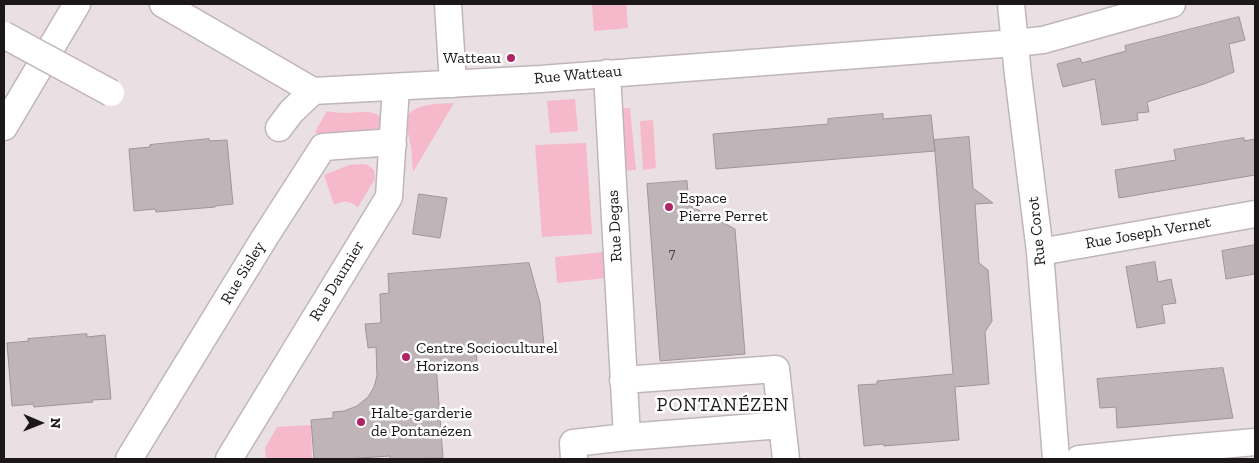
<!DOCTYPE html>
<html>
<head>
<meta charset="utf-8">
<style>
  body { margin:0 }
  #map { position:relative; width:1259px; height:463px; overflow:hidden; background:#eadfe2; font-family:"Zilla Slab",serif }
  canvas { display:block }
  .frame { position:absolute; inset:0; border:5px solid #1c181a; pointer-events:none }
  .north { position:absolute; left:15px; top:398px; width:50px; height:50px; -webkit-text-stroke:4px #fff; paint-order:stroke; rotate:91deg; font-size:14px; font-weight:700; line-height:20px; text-align:center; color:#1c181a }
  .north::after { content:''; display:block; margin:auto; width:18px; height:22px; background:#1c181a; clip-path:polygon(50% 0,100% 100%,50% 72%,0 100%) }
</style>
</head>
<body>
<div id="map">
<canvas width="1259" height="463"></canvas>
<div class="frame"></div>
<div class="north">N</div>
</div>
<script>
const context = document.querySelector('canvas').getContext('2d');
context.lineJoin = 'round';
function fill(path, color) { context.fillStyle = color; context.fill(path, 'evenodd'); }
function stroke(path, color, width, dash) { context.strokeStyle = color; context.lineWidth = width; context.lineCap = dash ? 'butt' : 'round'; context.setLineDash(dash || []); context.stroke(path); }
function label(font, color, halo, rows, align = 'center') {
  context.font = font + ' "Zilla Slab",serif'; context.lineWidth = 5; context.setLineDash([]); context.textBaseline = 'middle'; context.strokeStyle = halo; context.fillStyle = color; for (const [text, x, y, turn = 0] of rows) {
    context.save(); context.translate(x, y); context.rotate((+turn || 0) * Math.PI / 180); context.textAlign = isNaN(turn) ? turn : align; if (halo) context.strokeText(text, 0, 0); context.fillText(text, 0, 0); context.restore();
  }
}
fill(new Path2D(`
  M 592,4 L 626,4 L 628,28 L 594,31 Z
  M 575,99 L 578,131 L 550,133 L 547,101 Z
  M 454,103 L 413,172 L 411,147 L 408,133 L 408,115 C 418,103 439,104 454,103 Z
  M 630,108 L 636,170 L 620,171 L 615,109 Z
  M 327,111 C 333,112 340,113 346,113 C 355,113 380,108 382,121 C 383,126 380,128 376,131 L 320,135 L 315,132 Z
  M 653,120 L 656,168 L 643,170 L 640,121 Z
  M 586,143 L 592,234 L 542,237 L 535,145 Z
  M 364,164 L 368,165 L 374,170 L 375,179 L 358,207 C 349,201 344,200 334,205 L 324,175 L 349,165 Z
  M 605,252 L 607,278 L 557,283 L 555,257 Z
  M 311,425 L 312,459 L 266,459 L 265,448 L 277,427 Z`), '#f6b9cc');
const building = new Path2D(`
  M 1239,17 L 1245,40 L 1229,44 L 1234,72 L 1204,84 L 1147,102 L 1149,112 L 1137,113 L 1138,120 L 1102,125 L 1095,79 L 1063,87 L 1057,64 L 1080,58 L 1082,63 L 1126,51 L 1125,46 Z
  M 883,114 L 883,119 L 931,115 L 935,151 L 716,169 L 713,134 L 828,124 L 828,119 Z
  M 969,137 L 973,188 L 993,203 L 975,204 L 979,263 L 988,270 L 992,321 L 985,332 L 989,384 L 955,387 L 959,440 L 884,446 L 883,444 L 864,446 L 858,385 L 877,384 L 877,381 L 953,374 L 934,140 Z
  M 1244,138 L 1244,141 L 1255,139 L 1255,175 L 1119,198 L 1115,170 L 1176,160 L 1174,150 Z
  M 209,139 L 209,141 L 227,140 L 233,204 L 215,206 L 215,207 L 156,212 L 155,209 L 134,211 L 129,149 L 150,147 L 150,145 Z
  M 687,181 L 689,205 L 735,229 L 745,354 L 660,361 L 647,184 Z
  M 419,194 L 447,198 L 440,238 L 413,234 Z
  M 1255,245 L 1255,274 L 1226,279 L 1222,251 Z
  M 1155,262 L 1158,282 L 1171,279 L 1176,303 L 1162,305 L 1165,323 L 1137,328 L 1126,267 Z
  M 529,263 L 540,303 L 544,346 L 476,350 L 477,362 L 436,365 L 443,458 L 390,459 L 390,456 L 346,459 L 314,459 L 311,420 L 333,418 L 333,412 L 344,411 L 357,406 L 368,397 L 374,387 L 377,376 L 376,347 L 368,348 L 365,324 L 381,323 L 380,294 L 389,293 L 388,274 Z
  M 87,334 L 87,337 L 105,335 L 111,399 L 92,400 L 93,402 L 34,407 L 33,404 L 12,406 L 7,343 L 29,341 L 28,339 Z
  M 1223,368 L 1233,418 L 1117,428 L 1116,407 L 1100,408 L 1097,379 Z`);
fill(building, '#bfb5b8');
stroke(building, '#9f9598', 1);
const minor = new Path2D(`
  M 163,4 L 313,91 L 541,79 L 1015,43 L 1043,40 L 1172,4
  M 448,4 L 453,84
  M 1011,4 L 1018,75 L 1040,252 L 1056,459
  M 607,73 L 627,437 L 782,425
  M 4,127 L 77,4
  M 279,128 L 291,112 L 313,91
  M 1040,252 L 1255,214
  M 623,380 L 776,369 L 786,459
  M 129,459 L 265,237 L 323,147 L 380,143 L 393,144
  M 229,459 L 389,197 L 396,87
  M 574,459 L 573,443 L 627,437
  M 1079,459 L 1176,449 L 1255,442`);
stroke(minor, '#c0b6b9', 29);
stroke(minor, '#fff', 26);
const minorBridge = new Path2D(`
  M 4,35 L 111,93`);
stroke(minorBridge, '#c0b6b9', 29, []);
stroke(minorBridge, '#fff', 26);
for (const [x, y, r, color] of [
  [511,58,5,"#ae2465"],
  [669,207,5,"#ae2465"],
  [406,357,5,"#ae2465"],
  [361,422,5,"#ae2465"]
]) { const dot = new Path2D(); dot.arc(x, y, r, 0, 2 * Math.PI); context.fillStyle = color; context.fill(dot); stroke(dot, '#fff', 2); }
label('14px', '#453f42', null, [
  ["7",672,254]
]);
label('16px', '#1c181a', '#fff', [
  ["Watteau",501,58,"right"],
  ["Espace",679,198],
  ["Pierre Perret",679,216],
  ["Centre Socioculturel",416,348],
  ["Horizons",416,366],
  ["Halte-garderie",371,413],
  ["de Pontanézen",371,431]
], 'left');
label('16px', '#1c181a', '#fff', [
  ["Rue Watteau",578,75,-5],
  ["Rue Degas",615,226,-93],
  ["Rue Corot",1037,231,-96],
  ["Rue Joseph Vernet",1148,233,-10],
  ["Rue Sisley",243,273,-59],
  ["Rue Daumier",337,281,-59]
]);
context.letterSpacing = '1px';
label('19px', '#1c181a', '#fff', [
  ["PONTANÉZEN",723,406]
]);
context.letterSpacing = '0px';
</script>
</body>
</html>
